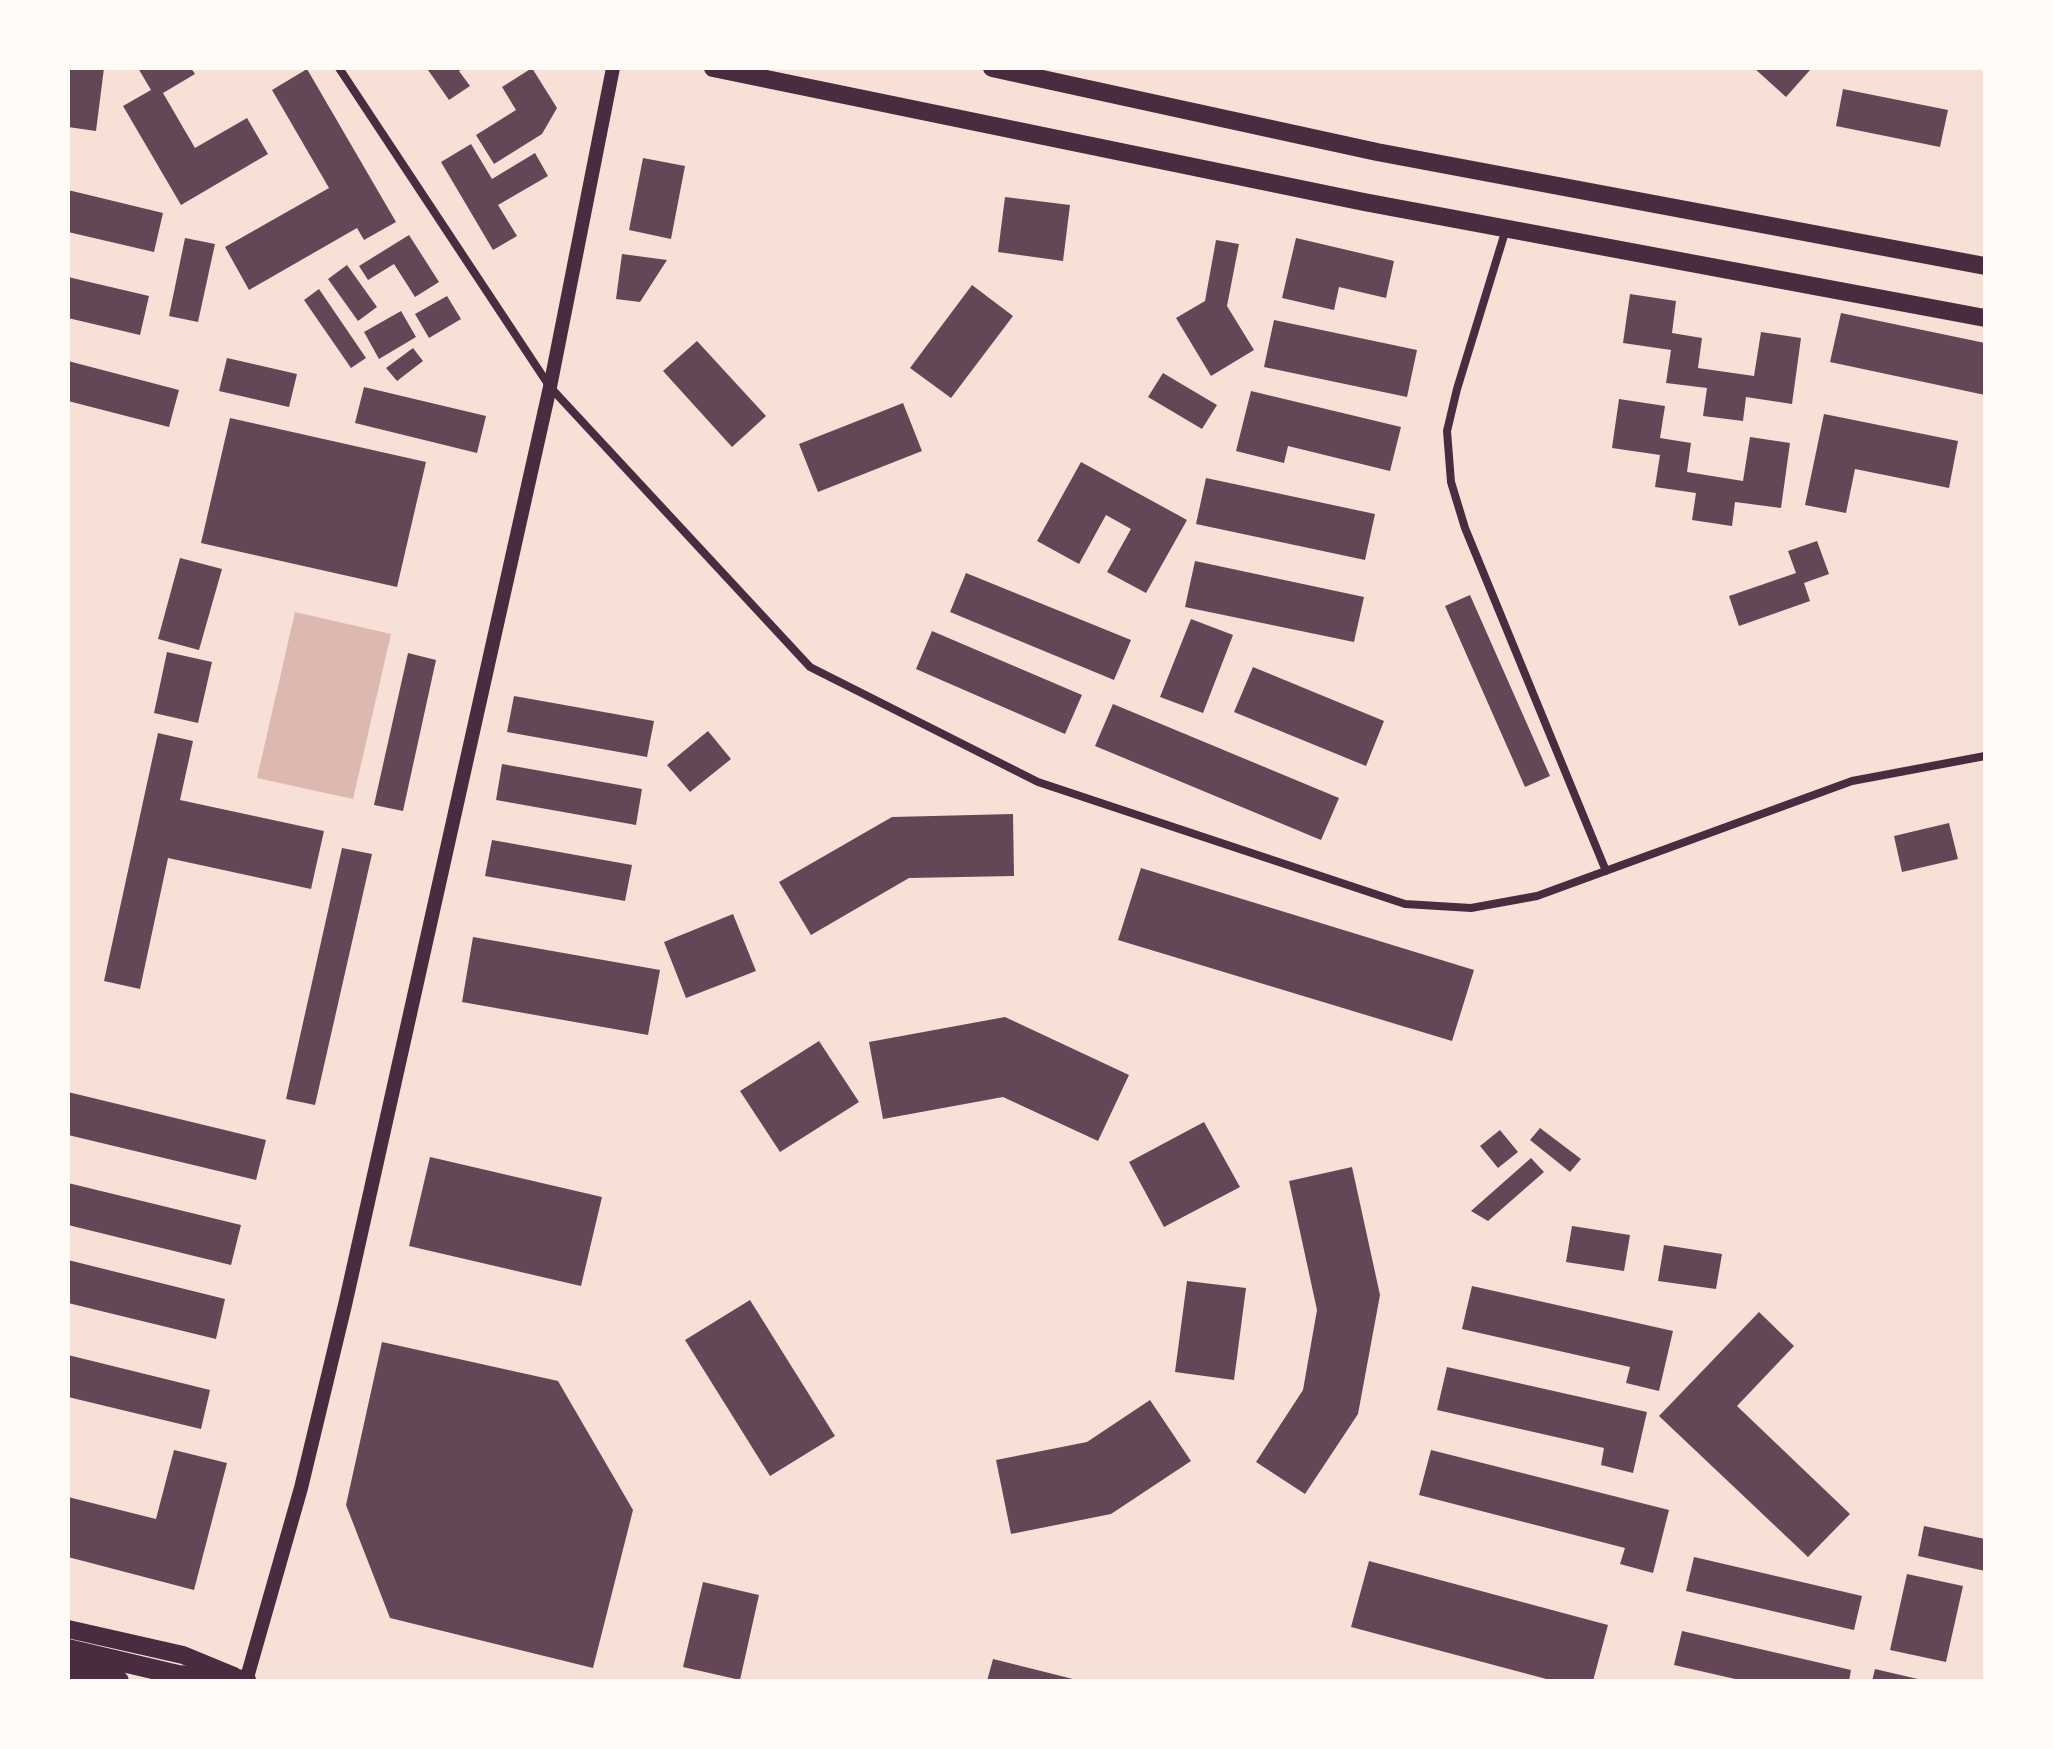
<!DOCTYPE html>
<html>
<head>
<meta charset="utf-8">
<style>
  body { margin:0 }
  #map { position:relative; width:2053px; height:1749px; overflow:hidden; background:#f7e1d7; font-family:"DejaVu Sans",sans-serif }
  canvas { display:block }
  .frame { position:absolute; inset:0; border:70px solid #fffaf5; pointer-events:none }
</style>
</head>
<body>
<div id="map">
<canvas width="2053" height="1749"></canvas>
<div class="frame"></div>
</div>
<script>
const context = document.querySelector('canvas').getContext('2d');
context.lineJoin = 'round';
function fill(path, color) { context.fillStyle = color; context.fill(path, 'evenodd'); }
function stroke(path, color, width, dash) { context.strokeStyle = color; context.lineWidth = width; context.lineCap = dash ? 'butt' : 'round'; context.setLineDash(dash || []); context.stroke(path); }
fill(new Path2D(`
  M 295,612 L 391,634 L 353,799 L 257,778 Z`), '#dcb8b0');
fill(new Path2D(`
  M 68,68 L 104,68 L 96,131 L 68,127 Z
  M 138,68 L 191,68 L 195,74 L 163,93 L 195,148 L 247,118 L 268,154 L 181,205 L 123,106 L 151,90 Z
  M 431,68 L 464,68 L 459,71 L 470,86 L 449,100 L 428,70 Z
  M 532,68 L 557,108 L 542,134 L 494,164 L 476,135 L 516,110 L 502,87 Z
  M 1754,68 L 1808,68 L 1810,70 L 1786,97 Z
  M 307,69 L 396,222 L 364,240 L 357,228 L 249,290 L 225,247 L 329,188 L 272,90 Z
  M 1843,89 L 1948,110 L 1940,147 L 1836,126 Z
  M 471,144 L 492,179 L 535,153 L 548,176 L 498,205 L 517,236 L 493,250 L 441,162 Z
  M 643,158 L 685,166 L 671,239 L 629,230 Z
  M 68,190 L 163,213 L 154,252 L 68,232 Z
  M 1005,197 L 1070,205 L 1063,261 L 998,252 Z
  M 409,235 L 439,282 L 415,297 L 394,264 L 368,280 L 359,266 Z
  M 185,238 L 215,244 L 198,322 L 169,316 Z
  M 1296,238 L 1394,261 L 1386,298 L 1339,287 L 1334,310 L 1282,298 Z
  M 1216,240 L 1239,244 L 1227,306 L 1254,350 L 1211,376 L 1176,318 L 1205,301 Z
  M 622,254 L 667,260 L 640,302 L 616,299 Z
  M 347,265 L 377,307 L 358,321 L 328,279 Z
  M 68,277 L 149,296 L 140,335 L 68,318 Z
  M 972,285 L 1013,316 L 951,398 L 910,368 Z
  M 319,289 L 366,358 L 351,368 L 304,300 Z
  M 1630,294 L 1676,301 L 1672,333 L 1702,338 L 1698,368 L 1754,376 L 1761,332 L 1801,338 L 1792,404 L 1746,397 L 1743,421 L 1703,416 L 1707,388 L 1666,383 L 1671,350 L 1623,343 Z
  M 447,296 L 461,319 L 429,338 L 415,314 Z
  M 401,311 L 416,337 L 379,359 L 364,332 Z
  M 1841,313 L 1985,343 L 1985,395 L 1830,362 Z
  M 1274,320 L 1417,350 L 1407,397 L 1264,367 Z
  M 697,341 L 766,416 L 732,447 L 663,371 Z
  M 413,348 L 423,361 L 397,381 L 386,368 Z
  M 227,358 L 297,374 L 289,407 L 219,391 Z
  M 68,361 L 179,390 L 169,427 L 68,401 Z
  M 1163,373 L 1217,405 L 1202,429 L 1148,397 Z
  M 364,387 L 486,416 L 477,453 L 355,423 Z
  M 1251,391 L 1401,427 L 1390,471 L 1288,446 L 1284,463 L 1236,451 Z
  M 1619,399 L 1665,406 L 1660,438 L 1691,443 L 1687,472 L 1743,481 L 1750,437 L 1790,443 L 1781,508 L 1735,502 L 1732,526 L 1692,520 L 1696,493 L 1655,487 L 1660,455 L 1612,448 Z
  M 903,403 L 922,451 L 818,492 L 799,444 Z
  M 1824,414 L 1958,441 L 1949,488 L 1855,469 L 1846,513 L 1805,505 Z
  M 230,418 L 426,462 L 397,587 L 201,543 Z
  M 1081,462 L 1187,520 L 1146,593 L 1107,572 L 1131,529 L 1106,515 L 1079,564 L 1037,541 Z
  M 1206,478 L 1375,514 L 1365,560 L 1196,524 Z
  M 1817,541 L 1829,574 L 1804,583 L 1810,601 L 1739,626 L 1729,596 L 1796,573 L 1788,551 Z
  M 180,558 L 222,569 L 199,650 L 158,639 Z
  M 1195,561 L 1364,597 L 1354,642 L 1185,607 Z
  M 966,573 L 1131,640 L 1114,680 L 950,612 Z
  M 1470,595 L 1550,776 L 1525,787 L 1445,606 Z
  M 1191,619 L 1233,635 L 1203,713 L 1160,697 Z
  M 932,631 L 1082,695 L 1065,734 L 916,669 Z
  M 167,652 L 212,662 L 198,723 L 154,713 Z
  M 408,653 L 436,660 L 403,811 L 374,805 Z
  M 1253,667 L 1384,721 L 1366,766 L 1234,712 Z
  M 514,696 L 654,721 L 647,757 L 507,732 Z
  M 1113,704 L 1339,798 L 1321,840 L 1095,746 Z
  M 708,731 L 731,759 L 690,792 L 667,765 Z
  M 158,733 L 193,741 L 180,800 L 324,831 L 311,889 L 168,858 L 140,989 L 104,981 Z
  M 502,764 L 642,789 L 636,825 L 496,800 Z
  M 1013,814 L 1014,876 L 909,878 L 811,935 L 779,882 L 892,817 Z
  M 1949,823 L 1958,859 L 1902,872 L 1894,836 Z
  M 492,840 L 632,865 L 625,901 L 485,876 Z
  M 342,848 L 372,854 L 315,1105 L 286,1099 Z
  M 1141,868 L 1474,970 L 1452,1041 L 1118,940 Z
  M 733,914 L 756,971 L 686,998 L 664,942 Z
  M 473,937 L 660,970 L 648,1035 L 462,1002 Z
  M 1005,1017 L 1129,1075 L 1098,1141 L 1003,1097 L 883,1119 L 869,1042 Z
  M 819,1041 L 859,1102 L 780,1152 L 740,1091 Z
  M 68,1092 L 266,1140 L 256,1180 L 68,1135 Z
  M 1204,1122 L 1240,1187 L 1164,1227 L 1129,1162 Z
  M 1540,1128 L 1581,1159 L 1570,1172 L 1530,1140 Z
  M 1500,1130 L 1518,1152 L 1498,1168 L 1480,1146 Z
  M 430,1157 L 602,1197 L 581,1286 L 409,1246 Z
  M 1531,1158 L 1544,1172 L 1488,1221 L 1471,1211 Z
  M 1352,1167 L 1380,1295 L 1358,1414 L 1305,1494 L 1256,1462 L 1303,1390 L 1317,1310 L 1289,1181 Z
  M 68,1183 L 241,1225 L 231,1265 L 68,1225 Z
  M 1572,1226 L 1630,1235 L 1624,1271 L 1566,1262 Z
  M 1664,1245 L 1722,1254 L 1716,1289 L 1658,1281 Z
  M 68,1260 L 225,1299 L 216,1339 L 68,1303 Z
  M 1187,1281 L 1246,1288 L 1234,1380 L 1175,1372 Z
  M 1472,1286 L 1673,1331 L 1659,1391 L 1626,1383 L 1630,1367 L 1462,1329 Z
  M 750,1300 L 835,1436 L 770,1476 L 685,1340 Z
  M 1759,1312 L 1794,1346 L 1737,1406 L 1850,1514 L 1808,1557 L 1659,1416 Z
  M 382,1342 L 558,1381 L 633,1510 L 593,1668 L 390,1618 L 346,1505 Z
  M 68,1355 L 210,1390 L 201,1429 L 68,1397 Z
  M 1447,1367 L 1647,1412 L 1633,1473 L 1601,1465 L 1604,1448 L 1437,1410 Z
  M 1150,1400 L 1191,1461 L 1111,1514 L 1011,1534 L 996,1460 L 1087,1442 Z
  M 174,1450 L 227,1463 L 194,1590 L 68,1557 L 68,1497 L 156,1519 Z
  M 1431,1450 L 1669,1510 L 1653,1573 L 1620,1564 L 1625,1548 L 1419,1495 Z
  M 1924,1526 L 1985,1539 L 1985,1571 L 1918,1556 Z
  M 1694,1557 L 1862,1596 L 1854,1630 L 1686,1591 Z
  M 1369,1561 L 1608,1625 L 1593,1681 L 1554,1681 L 1351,1627 Z
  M 1907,1574 L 1963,1586 L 1946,1662 L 1890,1650 Z
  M 703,1582 L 759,1595 L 740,1680 L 683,1667 Z
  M 1682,1631 L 1851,1670 L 1849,1681 L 1744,1681 L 1674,1665 Z
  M 993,1659 L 1077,1680 L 1077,1681 L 987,1681 Z
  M 1875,1669 L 1922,1680 L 1922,1681 L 1872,1681 Z`), '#644757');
stroke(new Path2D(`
  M 339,68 L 550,387 L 810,667 L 1038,782 L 1405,904 L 1471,908 L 1537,896 L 1852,781 L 1985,756
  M 1506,229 L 1457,389 L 1447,431 L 1451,482 L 1465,528 L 1606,871`), '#4a2c40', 8);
stroke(new Path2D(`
  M 246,1681 L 301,1488 L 345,1305 L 550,387 L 613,68`), '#4a2c40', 14);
stroke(new Path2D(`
  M 713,68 L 1364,202 L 1985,318
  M 992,68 L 1377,152 L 1985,266
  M 68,1629 L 183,1655 L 234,1676`), '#4a2c40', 18);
stroke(new Path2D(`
  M 68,1649 L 178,1675 L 246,1680
  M 68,1669 L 119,1681`), '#4a2c40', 20);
</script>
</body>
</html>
